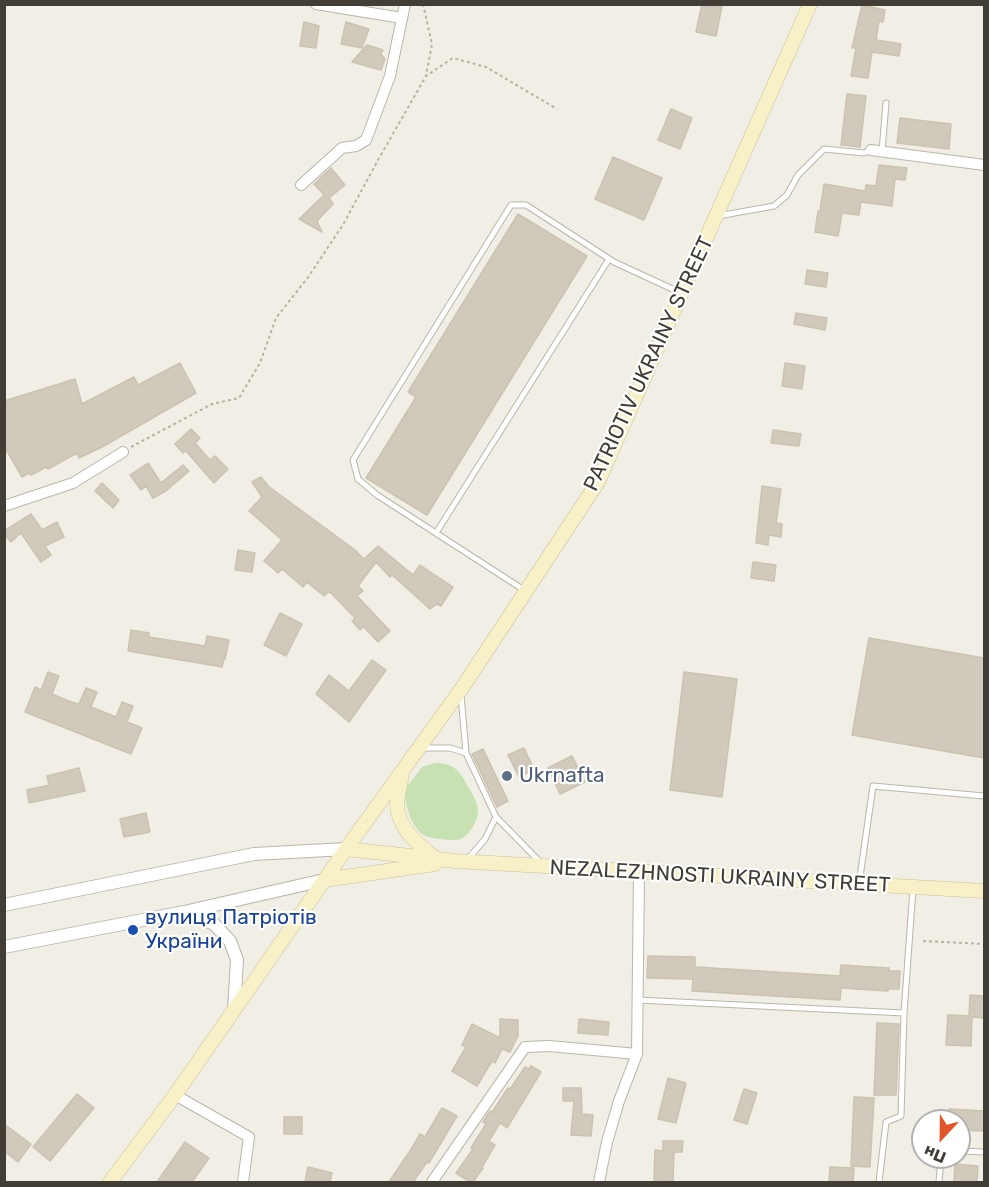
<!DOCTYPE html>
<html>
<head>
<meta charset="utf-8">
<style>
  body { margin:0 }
  #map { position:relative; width:989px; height:1187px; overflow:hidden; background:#f0eee5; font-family:Rubik,sans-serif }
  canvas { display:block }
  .frame { position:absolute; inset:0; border:6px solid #423e35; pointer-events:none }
  .north { position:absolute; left:911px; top:1109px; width:60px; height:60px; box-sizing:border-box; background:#fff; border:2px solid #b3b2ae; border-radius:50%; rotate:202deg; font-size:16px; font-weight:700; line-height:24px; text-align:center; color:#423e35 }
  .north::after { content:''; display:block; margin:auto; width:21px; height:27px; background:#e2542a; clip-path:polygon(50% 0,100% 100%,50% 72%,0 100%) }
</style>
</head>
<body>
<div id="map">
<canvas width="989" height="1187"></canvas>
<div class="frame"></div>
<div class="north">Пн</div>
</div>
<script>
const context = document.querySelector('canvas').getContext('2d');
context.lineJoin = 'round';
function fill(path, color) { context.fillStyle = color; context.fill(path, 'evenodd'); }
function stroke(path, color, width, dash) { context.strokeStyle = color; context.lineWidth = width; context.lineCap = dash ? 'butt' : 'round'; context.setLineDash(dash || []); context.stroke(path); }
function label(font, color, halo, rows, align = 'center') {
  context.font = font + ' Rubik,sans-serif'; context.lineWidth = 4.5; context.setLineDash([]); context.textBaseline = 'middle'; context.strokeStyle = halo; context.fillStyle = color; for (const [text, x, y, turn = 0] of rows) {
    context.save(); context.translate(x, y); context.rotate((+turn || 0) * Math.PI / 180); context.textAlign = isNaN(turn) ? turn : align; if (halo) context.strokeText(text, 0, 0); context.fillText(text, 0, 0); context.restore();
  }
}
fill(new Path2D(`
  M 435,763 C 452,763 460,770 467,785 C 472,793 477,801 478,810 C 478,821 469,837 458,840 C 453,841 446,839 440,839 C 434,838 427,838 422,834 C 416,829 410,819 408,811 C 406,803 404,795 406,788 L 422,767 Z`), '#c8e1b2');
const building = new Path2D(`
  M 702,4 L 722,6 L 716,36 L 696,32 Z
  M 862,5 L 885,10 L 883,22 L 879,21 L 876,40 L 901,44 L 899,56 L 872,52 L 868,78 L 851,76 L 856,48 L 852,48 Z
  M 304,22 L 319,26 L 316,48 L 300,46 Z
  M 346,22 L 369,29 L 362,48 L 341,44 Z
  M 367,45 L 383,50 L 381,54 L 385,59 L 381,70 L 352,62 Z
  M 847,94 L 866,96 L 860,147 L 841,145 Z
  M 671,109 L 692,118 L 680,149 L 658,140 Z
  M 900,118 L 951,124 L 949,149 L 897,143 Z
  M 613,157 L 662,178 L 644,220 L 595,199 Z
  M 879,165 L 907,168 L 905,180 L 895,179 L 892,206 L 861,202 L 859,215 L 842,213 L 838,236 L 815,232 L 818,211 L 820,211 L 824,184 L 865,191 L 866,185 L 876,186 Z
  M 331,168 L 345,185 L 329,198 L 333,204 L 317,221 L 322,232 L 299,219 L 324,195 L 314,184 Z
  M 518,214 L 587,256 L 427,515 L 366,478 L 416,397 L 408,392 Z
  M 807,270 L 828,273 L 826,287 L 805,284 Z
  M 796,313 L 827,318 L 825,330 L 794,324 Z
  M 180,363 L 196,393 L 102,447 L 79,458 L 77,453 L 48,469 L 46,467 L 31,475 L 29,473 L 22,477 L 4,446 L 4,401 L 75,379 L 82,404 L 134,377 L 138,385 Z
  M 785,363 L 805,366 L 802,389 L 782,386 Z
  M 191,429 L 200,438 L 195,443 L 210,460 L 215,456 L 228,469 L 214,483 L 186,451 L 183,453 L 175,444 Z
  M 773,430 L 801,434 L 799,446 L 771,443 Z
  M 148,463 L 161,483 L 183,465 L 189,471 L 166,491 L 153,498 L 146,486 L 141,490 L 130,475 Z
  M 261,477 L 268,486 L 355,550 L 364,559 L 378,546 L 413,575 L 420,565 L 453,587 L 441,606 L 437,604 L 430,609 L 392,575 L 390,577 L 376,562 L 358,586 L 363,591 L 357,596 L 390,631 L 378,642 L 363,626 L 360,630 L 352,621 L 355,618 L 329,591 L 324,596 L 307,582 L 303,587 L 282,569 L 278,573 L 264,561 L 282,540 L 249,511 L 262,497 L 252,482 Z
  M 102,483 L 119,500 L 113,508 L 95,491 Z
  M 762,486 L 781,489 L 776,523 L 782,524 L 781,537 L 769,535 L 768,545 L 756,543 Z
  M 31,514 L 42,530 L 57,522 L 64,537 L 45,546 L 51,555 L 41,562 L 21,533 L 11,542 L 4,534 L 4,531 Z
  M 238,550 L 255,553 L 252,572 L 235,570 Z
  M 753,562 L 776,565 L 774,581 L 751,578 Z
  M 280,613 L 302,624 L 286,656 L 264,645 Z
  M 131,630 L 149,633 L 149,637 L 205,646 L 207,636 L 229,640 L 225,659 L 224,659 L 222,667 L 128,651 Z
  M 869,638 L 984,658 L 984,758 L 852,735 Z
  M 372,660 L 386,670 L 349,722 L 316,694 L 329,675 L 349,691 Z
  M 48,672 L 59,676 L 52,694 L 71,702 L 79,704 L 86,688 L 97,692 L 91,707 L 116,717 L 122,702 L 133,706 L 127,722 L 142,728 L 131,754 L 25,712 L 35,687 L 41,690 Z
  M 684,672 L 737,679 L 722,797 L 670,790 Z
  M 524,748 L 534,769 L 519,777 L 508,755 Z
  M 483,749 L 508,801 L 497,807 L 472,754 Z
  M 572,756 L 585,782 L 560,794 L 548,768 Z
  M 79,768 L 85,791 L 29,803 L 27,790 L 49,785 L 47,776 Z
  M 146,813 L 150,832 L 124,837 L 120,819 Z
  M 648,956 L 695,957 L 695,967 L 840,976 L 841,965 L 889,968 L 889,971 L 900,971 L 899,989 L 888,989 L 888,991 L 841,988 L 840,1000 L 692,991 L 693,979 L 647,978 Z
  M 970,995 L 984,996 L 984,1018 L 972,1017 L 971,1046 L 946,1045 L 948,1015 L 969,1016 Z
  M 500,1019 L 518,1020 L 518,1036 L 510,1052 L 502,1049 L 495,1063 L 492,1061 L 477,1086 L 452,1071 L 466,1047 L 462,1045 L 472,1024 L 500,1038 Z
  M 579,1019 L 609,1022 L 608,1035 L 578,1033 Z
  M 877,1023 L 899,1024 L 896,1095 L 874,1095 Z
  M 531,1066 L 541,1072 L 507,1128 L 500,1123 L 489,1141 L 495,1145 L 482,1167 L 483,1168 L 473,1182 L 470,1182 L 456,1173 L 473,1149 L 471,1148 L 486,1124 L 483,1122 L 490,1111 L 492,1112 L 508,1088 L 510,1089 L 525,1067 L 529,1069 Z
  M 668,1078 L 686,1083 L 676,1123 L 658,1119 Z
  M 563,1088 L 581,1088 L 582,1114 L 593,1115 L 591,1136 L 571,1135 L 574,1101 L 563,1101 Z
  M 744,1089 L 757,1093 L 747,1124 L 734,1120 Z
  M 77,1094 L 94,1108 L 50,1161 L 33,1147 Z
  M 854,1097 L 874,1098 L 870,1167 L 851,1166 Z
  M 442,1108 L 457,1116 L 429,1163 L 427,1162 L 413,1182 L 389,1182 L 410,1151 L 420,1134 L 425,1137 Z
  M 949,1109 L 984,1111 L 984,1131 L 959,1130 L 959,1121 L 948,1121 Z
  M 284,1117 L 302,1117 L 302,1134 L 284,1134 Z
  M 4,1124 L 31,1144 L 18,1162 L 4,1151 Z
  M 663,1141 L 683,1141 L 682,1152 L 674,1152 L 673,1181 L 668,1180 L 668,1182 L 654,1182 L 655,1150 L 663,1151 Z
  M 185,1142 L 209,1158 L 192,1182 L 157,1182 Z
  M 955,1164 L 978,1166 L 977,1182 L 954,1182 Z
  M 308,1167 L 332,1173 L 330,1182 L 305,1182 Z
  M 830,1167 L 854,1168 L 853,1182 L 829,1182 Z`);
fill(building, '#d1cabc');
stroke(building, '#cbc2b0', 1.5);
const service = new Path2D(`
  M 882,151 L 886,103
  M 718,216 L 774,206 L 787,195 L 798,175 L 824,149 L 864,153 L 871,150
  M 436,533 L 609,259
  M 524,590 L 377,495 L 358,479 L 353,460 L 511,205 L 526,205 L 614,262 L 681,293
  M 461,695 L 466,753 L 496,817 L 542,864
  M 421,748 L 450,748 L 466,753
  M 467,860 L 485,839 L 496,817
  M 859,884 L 873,786 L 984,796
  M 637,1000 L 904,1013 L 913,889
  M 959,1151 L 984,1152
  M 879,1182 L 886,1122 L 901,1116 L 904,1013
  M 939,1182 L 941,1157`);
const minor = new Path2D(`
  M 316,4 L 402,18
  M 871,150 L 984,165
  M 301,185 L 342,148 L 356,146 L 366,140 L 390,76 L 405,4
  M 4,506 L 73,483 L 123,452
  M 175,1095 L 249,1137 L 243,1182
  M 432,1182 L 525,1047 L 549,1046 L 637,1054
  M 599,1182 L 607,1142 L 619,1101 L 637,1054 L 639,873`);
const tertiary = new Path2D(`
  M 4,905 L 254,854 L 346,849
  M 184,912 L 214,924 L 230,941 L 237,960 L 234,1010
  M 4,947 L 184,912 L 324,880`);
const secondary = new Path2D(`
  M 402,773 C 401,783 397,796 397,806 C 399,830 419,845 436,859
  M 346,849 L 456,861 L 984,891
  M 324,880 L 435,864
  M 110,1182 L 175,1095 L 346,849 L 460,691 L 598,482 L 810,4`);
stroke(service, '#bbb6a9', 7);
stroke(minor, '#bbb6a9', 12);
stroke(tertiary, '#bbb6a9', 14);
stroke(secondary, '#cbc299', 15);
stroke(new Path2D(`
  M 423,4 L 432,44 L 426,76
  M 131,447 L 212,404 L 239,398 L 260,363 L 276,318 L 309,276 L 344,223 L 378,160 L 426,76 L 453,58 L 486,67 L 557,109
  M 923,941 L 984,944`), '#bbb29c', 2, [3, 3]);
stroke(service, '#fff', 5);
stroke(minor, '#fff', 10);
stroke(tertiary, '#fff', 12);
stroke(secondary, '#f8f0c7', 14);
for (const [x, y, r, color] of [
  [507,776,6,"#5c6f8a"],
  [133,930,6,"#1a4fb4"]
]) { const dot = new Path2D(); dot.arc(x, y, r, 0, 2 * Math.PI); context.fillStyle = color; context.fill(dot); stroke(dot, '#fff', 2); }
label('21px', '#423e35', '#fff', [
  ["PATRIOTIV UKRAINY STREET",649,364,-65],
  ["NEZALEZHNOSTI UKRAINY STREET",720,877,3]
]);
label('21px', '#4e5e75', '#fff', [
  ["Ukrnafta",519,776]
], 'left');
label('21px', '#164399', '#fff', [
  ["вулиця Патріотів",145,918],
  ["України",145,942]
], 'left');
</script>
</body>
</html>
